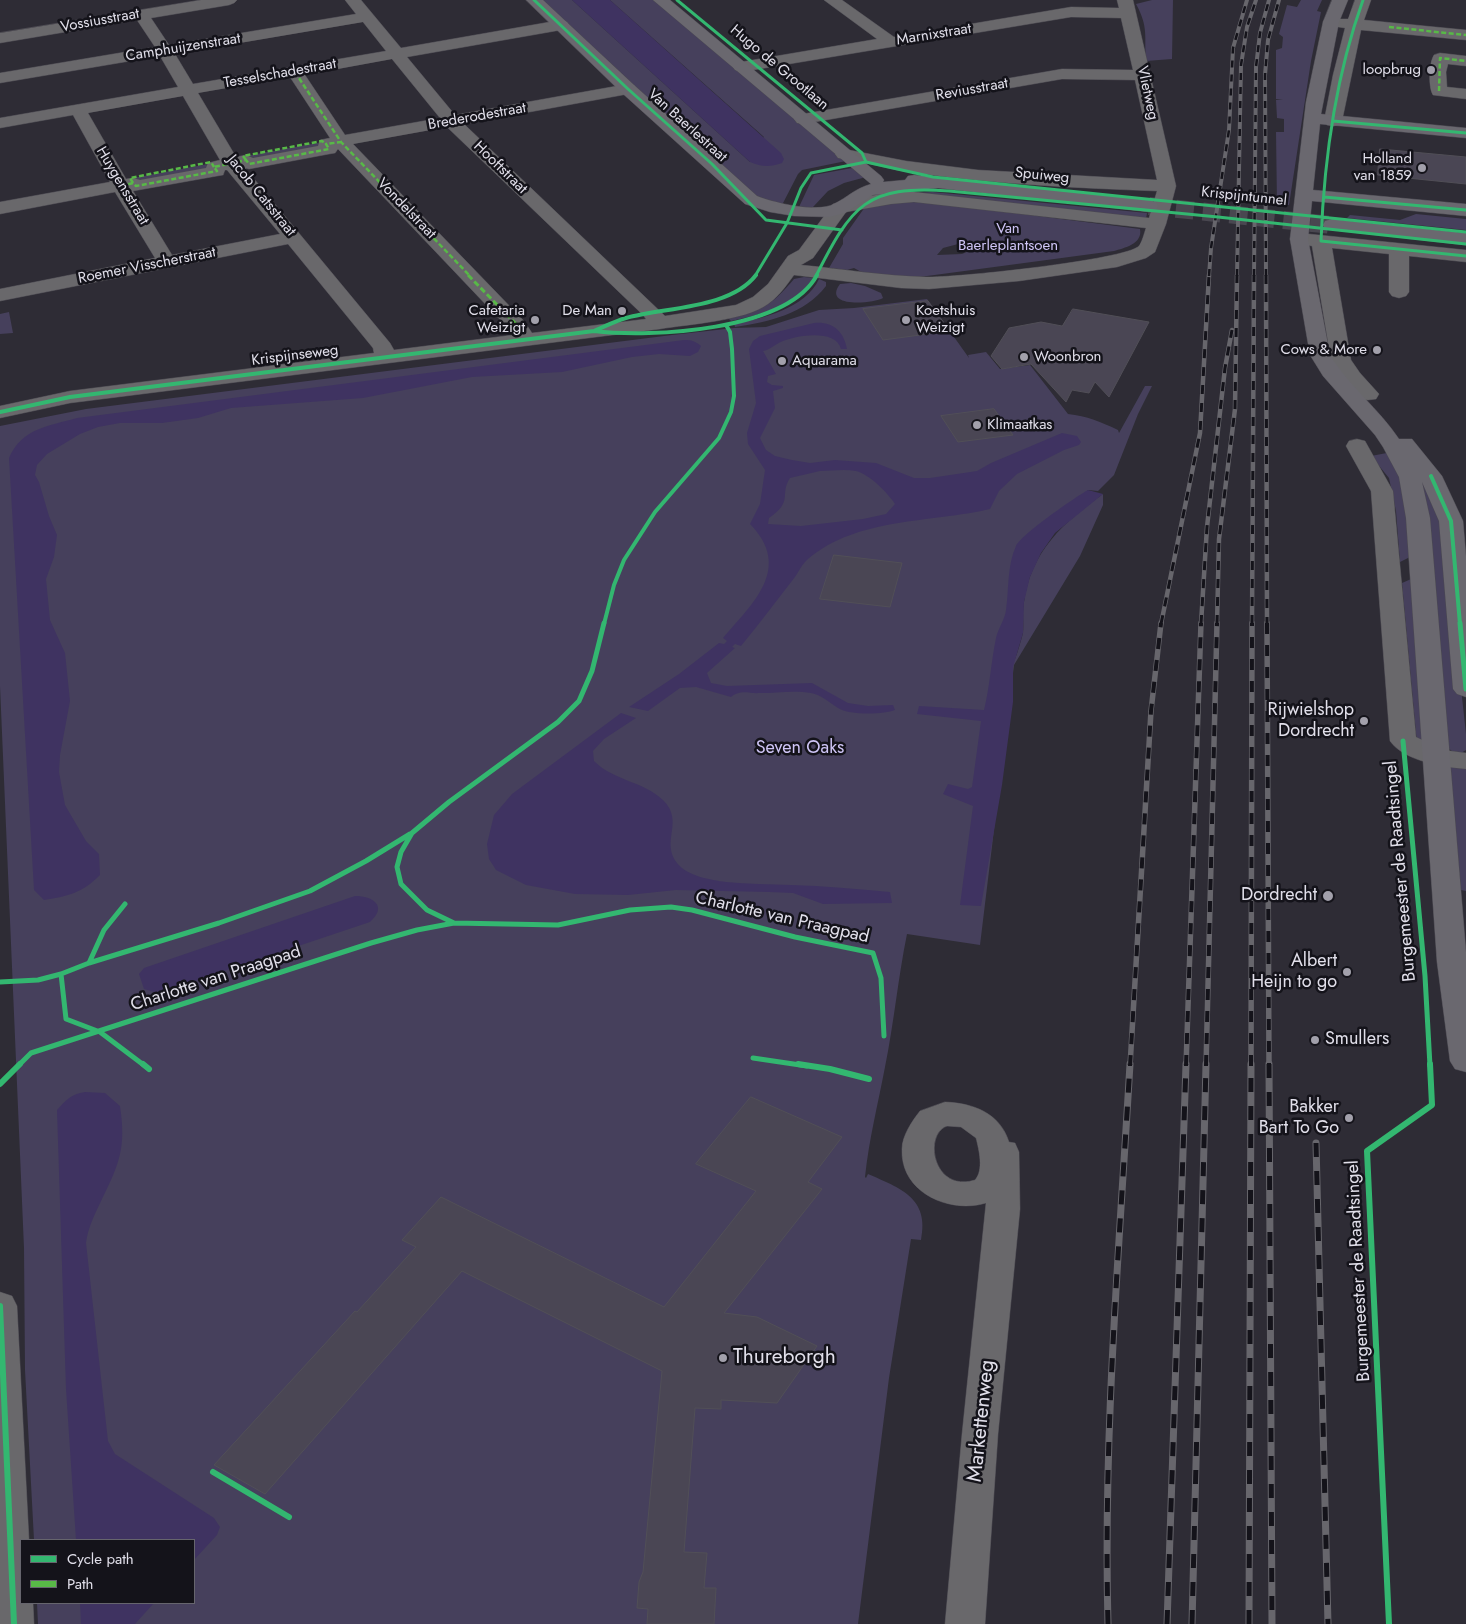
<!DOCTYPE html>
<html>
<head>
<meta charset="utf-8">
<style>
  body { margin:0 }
  #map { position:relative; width:1466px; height:1624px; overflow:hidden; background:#2e2c35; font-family:Jost,sans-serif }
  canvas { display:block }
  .legend { position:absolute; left:20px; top:1539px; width:175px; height:65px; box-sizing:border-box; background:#14131a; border:1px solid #66656d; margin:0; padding:6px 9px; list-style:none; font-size:15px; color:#e1dfea }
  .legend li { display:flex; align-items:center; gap:10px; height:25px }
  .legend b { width:25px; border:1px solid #66656d }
</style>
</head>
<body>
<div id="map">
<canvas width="1466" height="1624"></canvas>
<ul class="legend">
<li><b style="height:6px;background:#33b770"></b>Cycle path</li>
<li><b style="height:6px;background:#58b947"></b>Path</li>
</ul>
</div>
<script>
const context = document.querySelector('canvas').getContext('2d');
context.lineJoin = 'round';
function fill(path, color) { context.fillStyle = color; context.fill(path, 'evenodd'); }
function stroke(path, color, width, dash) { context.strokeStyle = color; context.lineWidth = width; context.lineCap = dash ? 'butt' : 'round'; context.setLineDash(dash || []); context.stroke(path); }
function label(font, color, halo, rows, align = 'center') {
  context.font = font + ' Jost,sans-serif'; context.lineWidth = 5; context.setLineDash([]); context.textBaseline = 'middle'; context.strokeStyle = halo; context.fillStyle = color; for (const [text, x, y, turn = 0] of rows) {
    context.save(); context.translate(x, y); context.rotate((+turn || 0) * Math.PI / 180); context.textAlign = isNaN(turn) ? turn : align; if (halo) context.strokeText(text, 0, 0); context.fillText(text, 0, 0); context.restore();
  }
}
fill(new Path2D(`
  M 542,0 L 572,0 L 750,162 L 764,137 L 610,0 L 656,0 L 846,161 L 802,170 L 798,174 L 782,205 L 755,198 L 710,159 L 618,70 Z
  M 1152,0 L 1173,0 L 1172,59 L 1146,61 C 1144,36 1149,28 1136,4 Z
  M 1301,0 L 1322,0 L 1317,11 L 1321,12 L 1311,61 L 1289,205 L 1277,204 L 1276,132 L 1284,132 L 1284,119 L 1277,118 L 1276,100 L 1283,100 L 1276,99 L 1276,50 L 1282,48 L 1283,37 L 1279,34 L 1287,5 L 1297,7 Z
  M 323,142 L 328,148 L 251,162 L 245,156 Z
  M 208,164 L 214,171 L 138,185 L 133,178 Z
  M 852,168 L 866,177 L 844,183 L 828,191 L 813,207 L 799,207 L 814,175 Z
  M 933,192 L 1147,213 L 1146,219 L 913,193 Z
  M 912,200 L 1140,229 C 1143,244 1124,248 1114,251 L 912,278 L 865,274 L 854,268 L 847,270 L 829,268 L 843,244 L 843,238 L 865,207 ZM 958,244 L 981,246 L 962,254 L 937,255 L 943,248 Z
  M 1416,214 L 1466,219 L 1466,230 L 1347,218 L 1350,215 L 1400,220 Z
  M 804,277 L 813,278 C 796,305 761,315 731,321 L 728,318 C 761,312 773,304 794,279 Z
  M 819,279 L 826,282 L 826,286 C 805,314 768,322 735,327 L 734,324 C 763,318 805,309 819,279 Z
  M 851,283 L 865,286 L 881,293 L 883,298 C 872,304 822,308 840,284 Z
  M 927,299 L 969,358 L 968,355 L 986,352 L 1000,369 L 1030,365 L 1068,414 C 1087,416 1101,422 1118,430 L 1119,433 L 1145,386 L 1152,386 L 1138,414 L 1114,475 L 1098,491 L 1088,490 L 1049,532 L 1020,592 L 1015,659 C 1018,651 1021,641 1023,633 C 1024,623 1022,612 1024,602 C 1031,551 1064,522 1103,494 L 1103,505 L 1080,556 L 1014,665 L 980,945 L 907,934 C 898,978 894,1023 885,1067 C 878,1104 869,1139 865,1177 L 866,1178 L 868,1174 C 900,1188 930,1198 921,1240 L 911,1239 L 889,1378 L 858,1624 L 38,1624 L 37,1603 L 194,1603 L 194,1540 L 34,1540 L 25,1370 L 24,1248 L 0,686 L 0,426 L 86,409 L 672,335 L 734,328 L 766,327 L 819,310 L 854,308 Z
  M 9,312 L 13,333 L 0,334 L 0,314 Z
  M 1392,452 L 1404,475 L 1416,554 L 1400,562 L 1396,511 L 1389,478 L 1371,456 Z
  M 1407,452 L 1443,522 L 1466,734 L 1466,750 L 1461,753 L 1453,752 L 1447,747 Z
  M 1418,576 L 1425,746 L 1417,744 L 1402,583 Z
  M 1449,765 L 1466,767 L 1466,891 L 1461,890 Z`), '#46405c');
fill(new Path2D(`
  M 572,0 L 610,0 L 781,153 L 784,159 L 782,163 C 770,167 762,167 750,162 Z
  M 814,323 C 832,321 844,331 847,349 L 841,349 C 836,329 798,335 783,341 C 775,344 770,350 763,351 L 776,374 L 768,376 L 767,382 L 772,385 L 783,386 L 783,388 L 773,391 L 775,408 L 760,438 L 766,450 L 775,456 L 792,460 L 810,463 L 835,460 L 876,463 L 914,478 L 930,478 L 977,471 L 991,463 L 1062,433 L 1077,436 L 1081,442 L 1079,445 L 1064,450 L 1017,474 L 999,491 L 990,509 C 931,523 858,517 808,559 C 803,563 799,571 795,577 C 777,600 760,623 741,646 L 735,644 L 732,647 L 735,648 L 707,673 L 711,683 L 727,686 L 812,683 L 848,703 L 868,706 L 893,705 L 895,710 C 883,715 848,715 838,708 C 829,702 821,695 811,693 C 794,690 777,693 760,693 C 748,694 742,689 731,697 L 696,687 L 680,688 L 648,711 L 629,707 L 679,674 L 719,643 L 724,644 L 727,641 L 723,638 C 753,603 793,568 750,524 L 760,504 L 765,470 L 748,444 L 747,433 L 756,403 L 749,349 L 753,341 L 760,336 ZM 820,471 C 831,471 844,469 856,471 C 869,474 888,493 895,504 L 886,514 L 863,519 L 801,526 L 768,524 L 769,518 C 794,501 779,495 790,478 Z
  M 684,340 C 692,340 695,341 701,346 L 698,352 L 690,356 L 659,354 L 632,357 L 562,372 L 472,377 L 363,398 L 231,408 L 198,418 L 162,423 L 120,423 L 98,427 L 80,434 L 47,454 L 37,465 L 35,475 L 39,482 L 49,516 L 57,535 L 54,557 L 46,579 L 50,620 L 65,653 L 70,701 L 60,755 L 59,772 L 65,805 L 86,841 L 99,854 L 100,875 C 82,893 69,896 44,900 L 34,890 L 9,458 C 22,428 49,426 77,418 Z
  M 1088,490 L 1103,494 L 1055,533 L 1041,553 L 1030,577 L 1024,602 L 1023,633 L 1013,667 L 1013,702 L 1002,785 L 981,906 L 960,905 L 973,806 L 943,794 L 948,784 L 968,789 L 972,787 L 981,721 L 917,714 L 919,706 L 984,710 C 990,686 991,662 996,638 C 998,629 1005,619 1006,610 C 1009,588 1007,566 1016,546 C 1022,534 1074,498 1088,490 Z
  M 621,713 L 636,718 L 604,739 L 593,751 L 594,761 C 614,781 643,781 663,800 C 685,822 660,841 677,863 C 687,876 711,880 726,882 C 748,884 770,884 791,885 C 824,886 857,889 890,892 L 892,903 L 823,904 L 793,893 L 769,892 L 676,890 L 628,895 L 575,894 L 526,885 L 496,870 L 489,859 L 487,844 L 494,815 L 512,794 Z
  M 355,896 C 373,896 388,906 370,922 L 164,991 L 154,992 L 144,989 L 139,974 L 144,968 Z
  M 85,1092 L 105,1093 L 120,1106 C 126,1147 120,1162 102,1199 C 95,1214 88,1227 86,1243 L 108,1441 L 115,1454 L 214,1518 L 220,1527 L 217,1535 L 194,1560 L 194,1540 L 76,1540 L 66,1389 L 57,1110 C 66,1100 71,1094 85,1092 Z
  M 80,1603 L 154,1603 L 135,1624 L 81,1624 Z`), '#3f3361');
const building = new Path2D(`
  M 1380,149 L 1466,157 L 1466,184 L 1378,175 Z
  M 928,301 L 950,331 L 883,340 L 863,309 Z
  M 1073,309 L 1149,322 L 1109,397 L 1095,382 L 1089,393 L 1072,390 L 1066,402 L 1031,364 L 1002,369 L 991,356 L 1009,328 L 1041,322 L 1062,326 Z
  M 994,409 L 1013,435 L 958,442 L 941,416 Z
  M 834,555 L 902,563 L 890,607 L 820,599 Z
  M 751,1097 L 842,1137 L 808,1182 L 822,1189 L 724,1313 L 757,1317 L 817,1346 L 777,1403 L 721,1400 L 721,1409 L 695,1408 L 684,1552 L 707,1553 L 704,1588 L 716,1588 L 714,1624 L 647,1624 L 648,1609 L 637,1608 L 639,1582 L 643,1572 L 662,1371 L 462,1271 L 265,1494 L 214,1465 L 355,1311 L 357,1312 L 416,1247 L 402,1240 L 441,1197 L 664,1307 L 756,1191 L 696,1164 Z`);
fill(building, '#4a4654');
stroke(building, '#514f57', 1);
stroke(new Path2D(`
  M 1149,206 L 1332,225`), '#494750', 18, [18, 9]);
const minor = new Path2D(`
  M 201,0 L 237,0 L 234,3 L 229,5 L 151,18 L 169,45 L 356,14 L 345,0 L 361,0 L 401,48 L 561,20 L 567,22 L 569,25 L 567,28 L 561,30 L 407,57 L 455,115 L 628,84 L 634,85 L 636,89 L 634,93 L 628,94 L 464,124 L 665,316 L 736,305 L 753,297 L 768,284 L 788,256 L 799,250 L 833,204 L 840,202 L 891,192 L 914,192 L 1149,218 L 1157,191 C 1076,188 995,184 915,173 C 891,170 868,162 844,159 L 838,158 L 835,154 L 838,150 L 844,149 L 906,161 L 978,170 L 1157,180 L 1135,80 L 1062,79 L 803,124 L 797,123 L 794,119 L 797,115 L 803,114 L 1062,69 L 1133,70 L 1121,18 L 1071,17 L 741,72 L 735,70 L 733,67 L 735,64 L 741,62 L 877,39 L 824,0 L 842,0 L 894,37 L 1071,7 L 1119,8 L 1117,0 L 1133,0 L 1176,186 L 1166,224 L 1155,252 L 1146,258 L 1117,267 L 1019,281 L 929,289 L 901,288 L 794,275 C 786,286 779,296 768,304 C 745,321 689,324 660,329 L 70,403 L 0,418 L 0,406 L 70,391 L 374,353 L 373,348 L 288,244 L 0,301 L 0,289 L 155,258 L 115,192 L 0,214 L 0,202 L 110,182 L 73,115 L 0,128 L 0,118 L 178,87 L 160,56 L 0,83 L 0,73 L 155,47 L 137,20 L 0,43 L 0,33 ZM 363,22 L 386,51 L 193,84 L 175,54 ZM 392,59 L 440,118 L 345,135 L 305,75 ZM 290,77 L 330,138 L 320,140 L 318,146 L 253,158 L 246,155 L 236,157 L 198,93 ZM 183,96 L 220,160 L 208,163 L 206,168 L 140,180 L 133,178 L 126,179 L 88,113 ZM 447,127 L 643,315 L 646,319 L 532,333 L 524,321 L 353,144 ZM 338,149 L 509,329 L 513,335 L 394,350 L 390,343 L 245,168 L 249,169 L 329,154 L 335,153 ZM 225,170 L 227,170 L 280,234 L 172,255 L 133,191 L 217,176 L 223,175 ZM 914,202 L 1146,228 C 1144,234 1142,242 1139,246 C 1125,260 954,278 926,277 C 884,276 843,269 801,265 L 813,258 L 846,212 L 891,204 Z
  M 1355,0 L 1371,0 L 1364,20 L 1466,30 L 1466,40 L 1361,30 L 1342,121 L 1339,125 L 1333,126 L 1327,125 L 1324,121 L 1333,75 L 1345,28 L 1325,25 L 1323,22 L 1325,19 L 1348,19 Z
  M 1440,53 L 1466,56 L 1466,66 L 1448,64 L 1446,72 L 1447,87 L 1466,89 L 1466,99 L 1433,95 C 1428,87 1429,62 1434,55 Z
  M 1299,233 L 1466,250 L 1466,262 L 1409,256 L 1409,292 L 1406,296 L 1399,298 L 1392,296 L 1389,292 L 1389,254 L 1332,248 L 1351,360 L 1360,373 L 1379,394 L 1376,399 L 1368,400 L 1360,399 L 1345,381 L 1331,360 L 1312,246 L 1292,243 L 1290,239 L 1292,235 Z
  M 1357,439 L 1365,441 L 1393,491 L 1416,737 L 1443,750 L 1466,753 L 1466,769 C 1443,767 1404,761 1390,741 L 1371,491 L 1346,446 L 1349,441 Z
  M 945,1102 C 973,1103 1000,1113 1009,1142 L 1015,1143 L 1019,1152 L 1020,1209 L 998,1434 L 985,1624 L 945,1624 L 962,1434 L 986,1203 C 950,1214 900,1193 902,1149 C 902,1136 912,1121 920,1111 ZM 947,1126 L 961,1127 L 976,1138 C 979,1150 984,1170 975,1180 C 933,1193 923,1134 947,1126 Z
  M 0,1292 L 12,1296 L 17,1306 L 29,1540 L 21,1540 L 21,1603 L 33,1603 L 34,1624 L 0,1624 Z`);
const major = new Path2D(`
  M 526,0 L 543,0 L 634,85 L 757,196 C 775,203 816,213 834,204 C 848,197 854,189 871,184 L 653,0 L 670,0 L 881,176 L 884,180 L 883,182 L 905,180 L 908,176 L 914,175 L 1149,200 L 1156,202 L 1158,206 L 1156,210 L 1149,212 L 938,188 L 873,195 L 845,213 L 829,217 L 794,216 L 770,212 L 745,204 L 622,93 Z
  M 1332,0 L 1348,0 L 1339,22 L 1321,114 L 1466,128 L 1466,138 L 1320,124 L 1313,190 L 1466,204 L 1466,216 L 1312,201 L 1308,239 L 1330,355 C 1349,386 1379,409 1399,439 L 1412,439 L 1442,476 L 1463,521 L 1466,556 L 1466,697 L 1457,694 L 1453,689 L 1439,521 L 1422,482 L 1430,518 L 1466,952 L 1466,1072 L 1455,1069 L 1450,1061 L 1437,962 L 1406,518 L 1399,477 L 1383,447 L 1375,435 L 1323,376 L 1310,355 L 1290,239 L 1306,102 L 1323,22 Z
  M 1332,219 L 1466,233 L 1466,245 L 1325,229 L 1323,225 L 1325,221 Z`);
stroke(minor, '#4b4951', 1);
stroke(major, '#4b4951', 1);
fill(minor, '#69686b');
fill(major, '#6a686f');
const railFar3 = new Path2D(`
  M 1209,276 L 1211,248 L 1229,130 L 1233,48 L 1247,0
  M 1237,276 L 1241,65 L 1247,27 L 1256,0
  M 1254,276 L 1256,67 L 1260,33 L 1269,0
  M 1266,276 L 1265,75 L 1268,40 L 1279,0`);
const railFar2 = new Path2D(`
  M 1266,275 L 1267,624
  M 1161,624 L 1200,433 L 1209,275
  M 1201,624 L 1207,527 L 1225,368 L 1232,330
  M 1217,624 L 1219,539 L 1235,409 L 1237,275
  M 1252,624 L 1254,275`);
const railFar1 = new Path2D(`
  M 1267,623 L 1269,1066
  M 1130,1066 L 1151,711 L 1161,623
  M 1186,1066 L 1201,623
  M 1206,1066 L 1217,623
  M 1251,1066 L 1252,623`);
const rail = new Path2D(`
  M 1269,1064 L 1272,1624
  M 1316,1143 L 1328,1624
  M 1108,1624 C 1103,1437 1119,1251 1130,1064
  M 1167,1624 L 1186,1064
  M 1192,1624 L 1206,1064
  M 1249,1624 L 1251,1064`);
stroke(railFar3, '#67666c', 4);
stroke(railFar2, '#67666c', 4.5);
stroke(railFar1, '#67666c', 5.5);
stroke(rail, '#67666c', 7);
stroke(railFar3, '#14131a', 2.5, [7]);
stroke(railFar2, '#14131a', 3, [9]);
stroke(railFar1, '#14131a', 4, [11]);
stroke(rail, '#14131a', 5, [14]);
stroke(new Path2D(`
  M 1389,27 L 1466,35
  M 295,72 L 341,142 L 470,276
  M 1439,91 L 1440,58 L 1466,61
  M 246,160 L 243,156 L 322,141 L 326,144
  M 133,183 L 130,178 L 211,162 L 214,167
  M 121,186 L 133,183 L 136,186 L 217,171 L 214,167 L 246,160 L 249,164 L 329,149 L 326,144 L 341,142`), '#58b947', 2.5, [5, 2.5]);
stroke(new Path2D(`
  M 468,275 L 517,325`), '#58b947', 3, [6, 3]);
stroke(new Path2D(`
  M 534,0 L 628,89 L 712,164 L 766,220 L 842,230
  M 677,0 L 862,153 L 866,162 L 933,177 L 1466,232
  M 1363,0 C 1335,78 1324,158 1321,241 L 1466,256
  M 1333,121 L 1466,133
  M 1324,197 L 1466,210
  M 755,276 L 787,223 L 801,188 L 811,173 L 866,162
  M 816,276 C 852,205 866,185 949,191 L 1218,217 L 1466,244`), '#33b770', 3);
stroke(new Path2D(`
  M 594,331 C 651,338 787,331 817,275
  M 0,412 L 70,397 L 594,331 C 604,327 615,321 626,318 C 665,307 730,309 756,275
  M 1431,476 L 1451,521 L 1460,624
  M 604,624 L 614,585 L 624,560 L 655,512 L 719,438 L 731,412 L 734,396 L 732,349 L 730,332 L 726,325`), '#33b770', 4);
stroke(new Path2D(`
  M 1460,623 L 1466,689
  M 1403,741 L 1425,976 L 1430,1066
  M 454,923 L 427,910 L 401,884 L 397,867 L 401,852 L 412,833 L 449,802 L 558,722 L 579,701 L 592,671 L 604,623
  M 89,963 L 104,930 L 125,904
  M 61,974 L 66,1019 L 100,1032 L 145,1066
  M 0,982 L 38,980 L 61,974 L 89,963 L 219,923 L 310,891 L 366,861 L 410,834
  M 753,1058 L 807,1066
  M 18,1066 L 31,1053 L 371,943 L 417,930 L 454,923 L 558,925 L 630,910 L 671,907 L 692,910 L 795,937 L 873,953 L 881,978 L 884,1036`), '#33b770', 5);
stroke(new Path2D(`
  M 143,1064 L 149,1069
  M 798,1064 L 830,1069 L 869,1079
  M 0,1084 L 20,1064
  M 0,1306 L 14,1624
  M 213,1472 L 289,1517
  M 1389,1624 L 1367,1151 L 1432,1105 L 1430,1064`), '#33b770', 6);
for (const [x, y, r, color] of [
  [1431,70,5,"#a2a0ab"],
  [1422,168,5,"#a2a0ab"],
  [622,311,5,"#a2a0ab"],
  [535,320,5,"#a2a0ab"],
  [906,320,5,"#a2a0ab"],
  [1377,350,5,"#a2a0ab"],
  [1024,357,5,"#a2a0ab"],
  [782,361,5,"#a2a0ab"],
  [977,425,5,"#a2a0ab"],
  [1364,721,5,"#a2a0ab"],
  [1328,896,6,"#a2a0ab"],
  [1347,972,5,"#a2a0ab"],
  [1315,1040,5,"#a2a0ab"],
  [1349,1118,5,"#a2a0ab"],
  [723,1358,5,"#a2a0ab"]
]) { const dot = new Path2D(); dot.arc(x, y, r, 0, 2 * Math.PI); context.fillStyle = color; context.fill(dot); stroke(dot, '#14131a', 2); }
label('15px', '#e1dfea', '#14131a', [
  ["Vossiusstraat",100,21,-10],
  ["Marnixstraat",934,35,-9],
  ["Camphuijzenstraat",183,48,-9],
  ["Hugo de Grootlaan",779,68,40],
  ["Tesselschadestraat",280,74,-10],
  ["Reviusstraat",972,90,-10],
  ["Vlietweg",1147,93,78],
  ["Brederodestraat",477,117,-10],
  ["Van Baerlestraat",687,126,42],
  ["Hooftstraat",500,168,44],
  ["Spuiweg",1042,176,6],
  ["Huygensstraat",122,186,59],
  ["Jacob Catsstraat",261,196,51],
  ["Krispijntunnel",1244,197,6],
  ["Vondelstraat",406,209,46],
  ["Roemer Visscherstraat",147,266,-11],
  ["Krispijnseweg",295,356,-7]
]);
label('15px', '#e1dfea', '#14131a', [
  ["loopbrug",1421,70],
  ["Holland",1412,159],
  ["van 1859",1412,176],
  ["Cafetaria",525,311],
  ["Weizigt",525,328],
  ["De Man",612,311],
  ["Koetshuis",916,311,"left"],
  ["Weizigt",916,328,"left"],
  ["Cows & More",1367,350],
  ["Woonbron",1034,357,"left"],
  ["Aquarama",792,361,"left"],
  ["Klimaatkas",987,425,"left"]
], 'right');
label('15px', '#cfc5f6', '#14131a', [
  ["Van",1008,229],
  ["Baerleplantsoen",1008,246]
]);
label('18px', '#e1dfea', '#14131a', [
  ["Rijwielshop",1354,711],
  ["Dordrecht",1354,732],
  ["Dordrecht",1317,896],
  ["Albert",1337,962],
  ["Heijn to go",1337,983],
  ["Smullers",1325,1040,"left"],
  ["Bakker",1339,1108],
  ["Bart To Go",1339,1129]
], 'right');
label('18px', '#cfc5f6', '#14131a', [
  ["Seven Oaks",800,749]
]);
label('18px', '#e1dfea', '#14131a', [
  ["Burgemeester de Raadtsingel",1401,871,-95],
  ["Charlotte van Praagpad",782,918,13],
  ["Charlotte van Praagpad",216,979,-18],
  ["Burgemeester de Raadtsingel",1359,1271,-93]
]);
label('21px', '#e1dfea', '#14131a', [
  ["Thureborgh",733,1358]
], 'left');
label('21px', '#e1dfea', '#14131a', [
  ["Markettenweg",982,1421,-84]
]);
</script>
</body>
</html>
